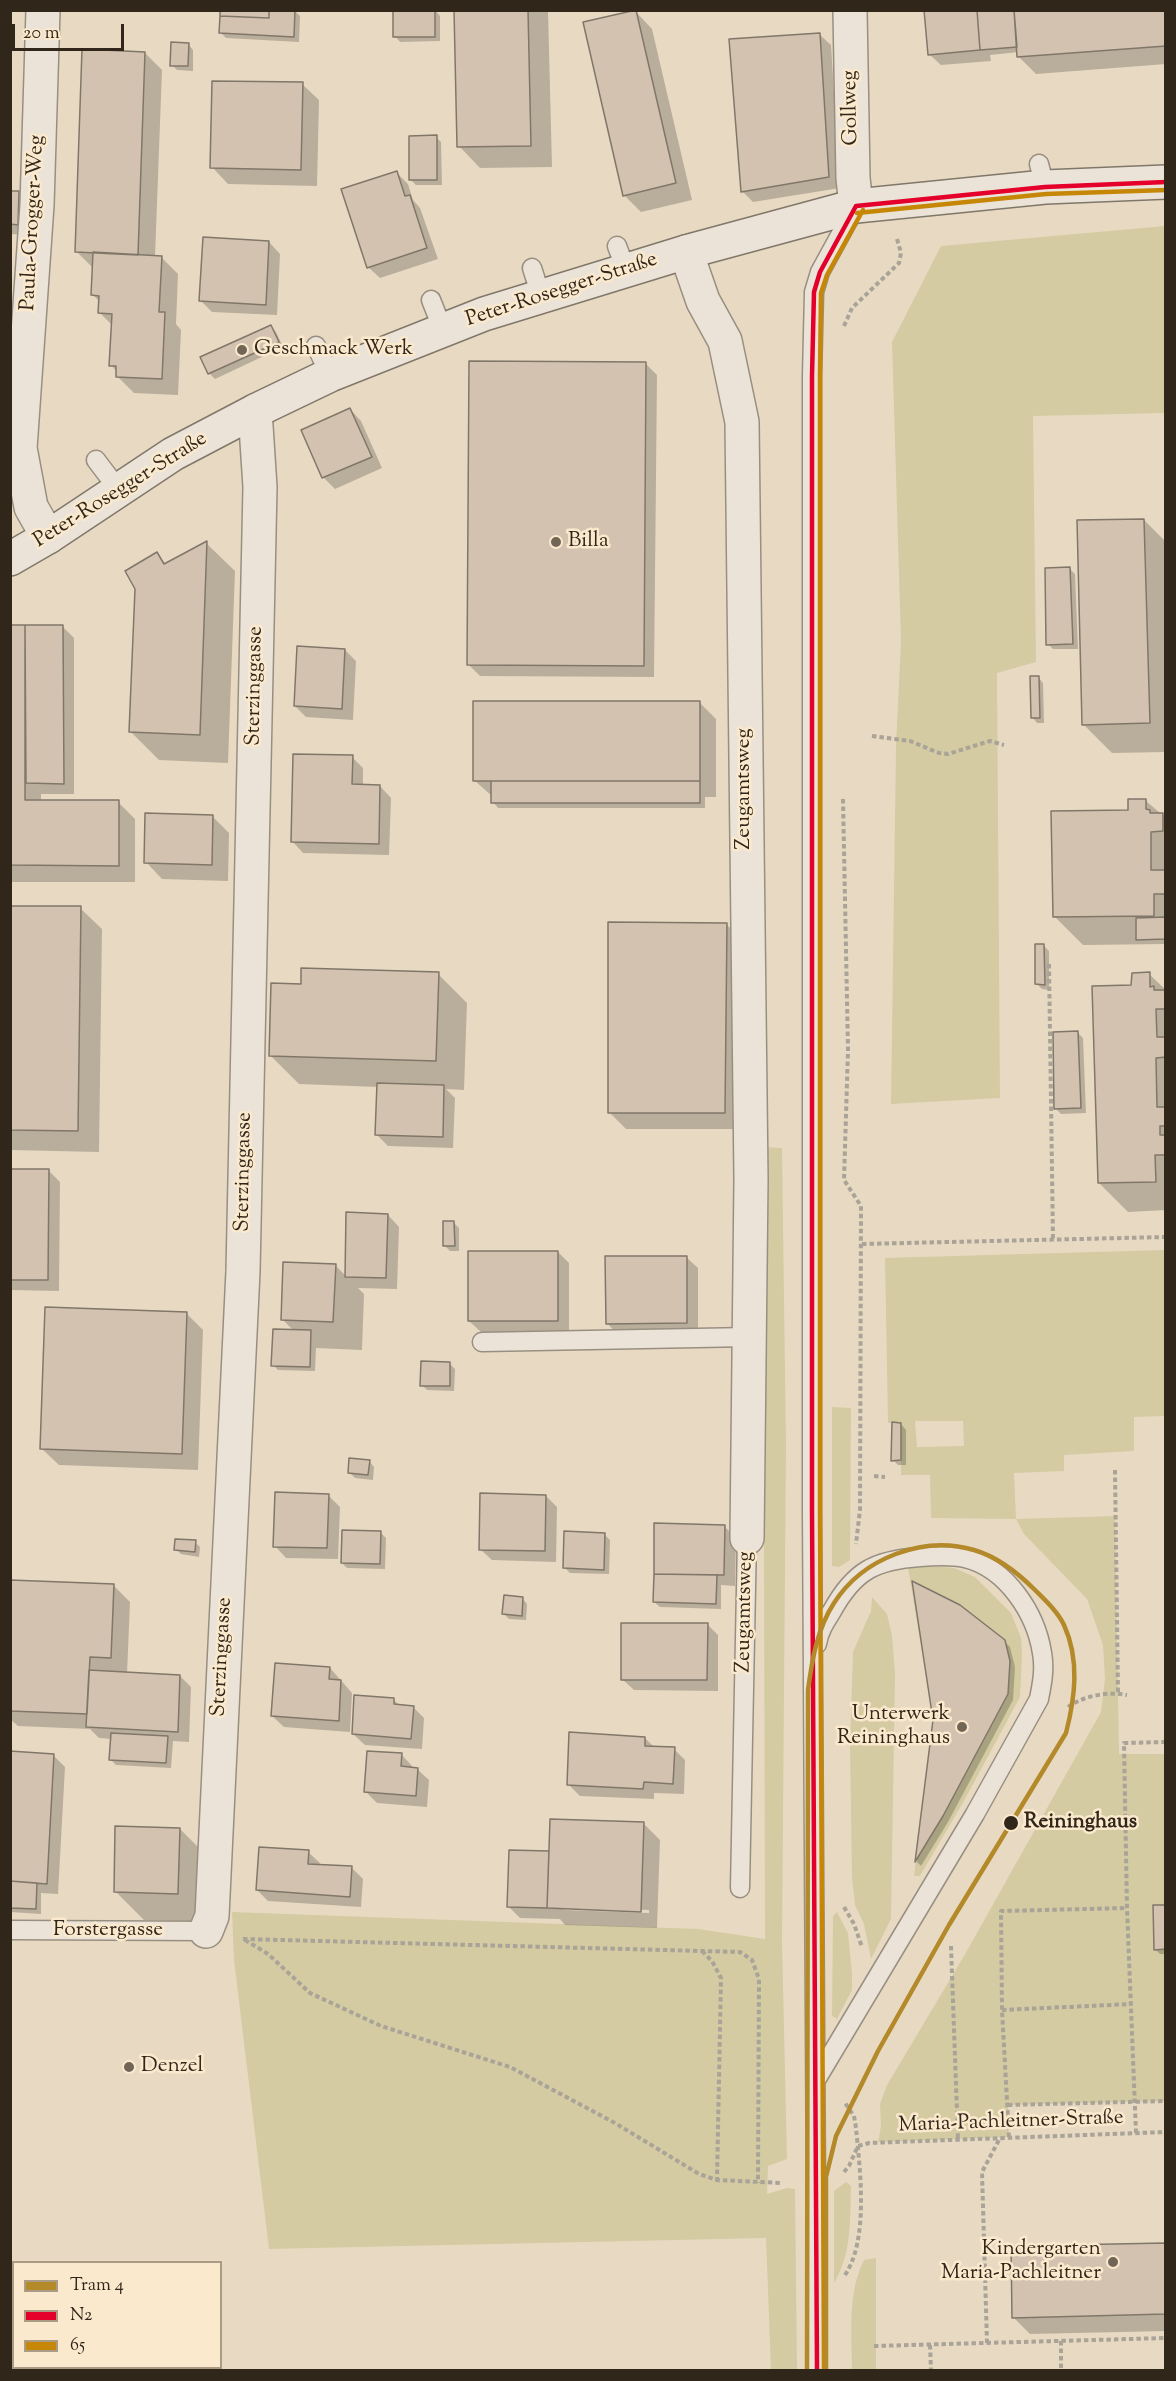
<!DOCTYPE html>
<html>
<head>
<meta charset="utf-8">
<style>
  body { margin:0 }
  #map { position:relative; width:1176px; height:2381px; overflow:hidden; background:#e8dac2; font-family:"Sorts Mill Goudy",serif }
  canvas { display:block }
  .frame { position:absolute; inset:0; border:12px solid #31261a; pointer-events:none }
  .legend { position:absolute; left:12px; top:2261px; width:210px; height:108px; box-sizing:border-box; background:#fae9cd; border:2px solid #aa9b85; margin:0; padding:8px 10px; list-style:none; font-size:18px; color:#31261a }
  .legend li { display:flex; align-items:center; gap:12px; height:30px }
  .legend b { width:30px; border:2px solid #aa9b85 }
  .scale { position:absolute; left:12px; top:24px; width:112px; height:27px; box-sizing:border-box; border:3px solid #31261a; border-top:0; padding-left:8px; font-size:18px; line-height:21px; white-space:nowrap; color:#31261a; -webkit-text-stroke:4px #fae9cd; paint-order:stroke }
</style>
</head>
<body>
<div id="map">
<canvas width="1176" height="2381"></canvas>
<div class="frame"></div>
<ul class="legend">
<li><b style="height:8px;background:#b38929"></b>Tram 4</li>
<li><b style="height:8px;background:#e4002b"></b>N2</li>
<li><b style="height:8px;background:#c68606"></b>65</li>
</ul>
<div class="scale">20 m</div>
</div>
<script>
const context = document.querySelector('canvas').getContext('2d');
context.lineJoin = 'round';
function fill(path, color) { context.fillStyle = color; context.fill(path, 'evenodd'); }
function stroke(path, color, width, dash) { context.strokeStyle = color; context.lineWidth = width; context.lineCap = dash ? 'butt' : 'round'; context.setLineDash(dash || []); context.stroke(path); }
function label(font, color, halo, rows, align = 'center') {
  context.font = font + ' "Sorts Mill Goudy",serif'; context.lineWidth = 5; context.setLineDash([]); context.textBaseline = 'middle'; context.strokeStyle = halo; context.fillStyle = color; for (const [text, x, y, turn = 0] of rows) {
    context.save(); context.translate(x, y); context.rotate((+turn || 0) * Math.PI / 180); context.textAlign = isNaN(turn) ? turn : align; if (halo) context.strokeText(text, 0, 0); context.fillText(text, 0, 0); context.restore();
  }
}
fill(new Path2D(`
  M 1165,226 L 1165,413 L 1033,416 L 1036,662 L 997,673 L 1000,1098 L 891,1104 L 896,746 L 901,641 L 892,342 L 941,246 Z
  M 763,1147 L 782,1148 L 786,1445 L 782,1942 L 787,2159 L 768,2166 L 767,2194 L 787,2188 L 795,2189 L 797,2370 L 771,2370 L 766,2238 L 269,2249 L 234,1960 L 232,1912 L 698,1929 L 765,1939 Z
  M 1165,1250 L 1165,1416 L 1134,1417 L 1134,1451 L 1064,1455 L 1064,1471 L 1014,1473 L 1016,1519 L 1115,1516 L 1119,1754 L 1165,1754 L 1165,2101 L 1008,2105 L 1009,2137 L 878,2142 L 881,2126 L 880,2104 L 887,2085 L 964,1956 L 1101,1712 L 1105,1679 L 1103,1645 L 1087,1599 L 1024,1534 L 1016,1519 L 931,1518 L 930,1475 L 901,1475 L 901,1423 L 888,1423 L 885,1258 ZM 963,1421 L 964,1446 L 917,1447 L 915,1421 Z
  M 832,1407 L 851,1408 L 850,1560 L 839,1567 L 832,1566 Z
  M 925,1565 L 954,1568 L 975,1577 L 1011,1613 L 1021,1638 L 1022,1654 L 1020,1697 L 965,1799 L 920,1876 L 914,1876 L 933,1720 L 908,1567 Z
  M 872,1597 L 887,1614 L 892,1636 L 895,1675 L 891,1919 L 871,1959 L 864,1924 L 855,1905 L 852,1878 L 850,1744 L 853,1652 L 871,1611 Z
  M 837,1912 L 848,1933 L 852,1974 L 852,1990 L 837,2019 L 832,2016 L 833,1916 Z
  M 846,2182 L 851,2186 C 850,2219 852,2254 834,2283 L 834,2191 Z
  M 876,2258 L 876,2370 L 852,2370 C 852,2333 847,2294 864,2260 Z`), '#d4cba2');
fill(new Path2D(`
  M 435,10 L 440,16 L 440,41 L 400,42 L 395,36 Z
  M 456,10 L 548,10 L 552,167 L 480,168 L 459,146 Z
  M 1166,10 L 1166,64 L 1036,74 L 1019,57 L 1019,52 L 990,55 L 991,61 L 941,65 L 929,54 Z
  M 295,11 L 300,16 L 299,42 L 226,38 L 221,33 Z
  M 636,12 L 652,29 L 692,200 L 641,212 L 624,195 Z
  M 819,34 L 831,45 L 840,188 L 753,202 L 742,191 Z
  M 188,44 L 193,50 L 193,71 L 177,70 L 172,65 Z
  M 145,53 L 162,70 L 155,257 L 161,257 L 178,274 L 176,324 L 181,330 L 178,395 L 134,393 L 117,376 L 117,372 L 111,365 L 113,326 L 99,312 L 100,302 L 92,294 L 93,268 L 77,252 Z
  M 302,84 L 319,100 L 317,186 L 228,184 L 212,167 Z
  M 436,137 L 441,142 L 442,185 L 416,185 L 411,180 Z
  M 397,173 L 408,184 L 413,200 L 420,208 L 438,259 L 380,278 L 368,267 Z
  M 10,192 L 19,193 L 30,204 L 28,235 L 10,234 Z
  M 269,242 L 280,254 L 277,315 L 212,312 L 201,301 Z
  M 270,326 L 276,332 L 283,347 L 215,379 L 210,374 L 202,358 Z
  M 645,363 L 657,375 L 654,677 L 480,676 L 468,664 Z
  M 350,409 L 361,421 L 382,468 L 335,489 L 323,477 Z
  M 1144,520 L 1166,542 L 1166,752 L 1112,753 L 1083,724 Z
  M 206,543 L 235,571 L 228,763 L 159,760 L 130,731 L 137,589 L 156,554 L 166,564 Z
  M 1069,568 L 1075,574 L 1078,649 L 1053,649 L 1048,644 Z
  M 10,626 L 63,627 L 74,638 L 74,794 L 41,794 L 41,802 L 118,802 L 135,819 L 135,882 L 10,882 Z
  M 345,650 L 356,661 L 353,720 L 306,717 L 295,706 Z
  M 1038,677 L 1043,683 L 1044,723 L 1037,723 L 1032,717 Z
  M 699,702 L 716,719 L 716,797 L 705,797 L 705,808 L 498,808 L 493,802 L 493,797 L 474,780 Z
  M 352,757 L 363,768 L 363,786 L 380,786 L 391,798 L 389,855 L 303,853 L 292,841 Z
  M 1146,801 L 1166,818 L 1166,944 L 1083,945 L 1054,916 L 1130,812 Z
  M 212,816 L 229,833 L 228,881 L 162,879 L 146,862 Z
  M 10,907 L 80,908 L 102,929 L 99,1152 L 10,1150 Z
  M 726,924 L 743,941 L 741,1129 L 626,1129 L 609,1112 Z
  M 1044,946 L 1049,951 L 1049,990 L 1042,989 L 1037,984 Z
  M 438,974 L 467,1003 L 464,1090 L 446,1089 L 455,1098 L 453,1148 L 388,1146 L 377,1135 L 378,1087 L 299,1084 L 270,1055 Z
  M 1149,974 L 1166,990 L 1166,1210 L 1128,1212 L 1099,1183 L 1132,987 Z
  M 1077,1032 L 1083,1038 L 1086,1113 L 1061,1114 L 1056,1109 Z
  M 10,1170 L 48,1170 L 60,1182 L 59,1291 L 10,1290 Z
  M 388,1215 L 399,1227 L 397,1289 L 358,1288 L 364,1294 L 362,1350 L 316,1348 L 315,1371 L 278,1370 L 273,1365 L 294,1331 L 282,1319 L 335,1265 L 346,1276 Z
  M 454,1223 L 459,1228 L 459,1251 L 450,1251 L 445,1246 Z
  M 558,1252 L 569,1263 L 569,1332 L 481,1332 L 469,1321 Z
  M 686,1257 L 698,1268 L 698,1334 L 618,1335 L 607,1323 Z
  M 186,1313 L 203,1330 L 198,1470 L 59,1465 L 42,1449 Z
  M 449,1363 L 455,1369 L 454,1391 L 427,1390 L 422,1385 Z
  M 901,1424 L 906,1430 L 906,1465 L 898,1465 L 893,1460 Z
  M 369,1461 L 374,1467 L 373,1480 L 355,1478 L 349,1472 Z
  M 328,1495 L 340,1507 L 338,1559 L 286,1558 L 275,1546 Z
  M 546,1496 L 557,1507 L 556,1562 L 492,1560 L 480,1549 Z
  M 656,1525 L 725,1527 L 736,1538 L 735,1586 L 721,1585 L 721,1609 L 660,1607 L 654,1602 Z
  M 381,1533 L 386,1538 L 385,1569 L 347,1568 L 342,1563 Z
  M 605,1535 L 610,1540 L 609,1574 L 570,1573 L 564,1567 Z
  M 195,1542 L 200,1547 L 199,1557 L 181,1554 L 176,1549 Z
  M 10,1582 L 113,1585 L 130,1602 L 127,1674 L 180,1676 L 191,1687 L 189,1742 L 173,1741 L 171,1768 L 116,1765 L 111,1760 L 112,1739 L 99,1738 L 90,1729 L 18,1726 L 10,1719 Z
  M 522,1598 L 527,1604 L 526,1620 L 509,1619 L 504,1614 Z
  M 707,1624 L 718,1635 L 718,1691 L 634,1690 L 622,1679 Z
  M 1004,1641 L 1010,1647 L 1015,1667 L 1013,1700 L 948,1822 L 921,1866 L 917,1862 L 935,1720 Z
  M 330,1668 L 352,1693 L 350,1732 L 284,1727 L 272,1716 Z
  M 394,1700 L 400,1706 L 413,1707 L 424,1718 L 422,1749 L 365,1745 L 353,1734 Z
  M 645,1738 L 655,1748 L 674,1749 L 685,1760 L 684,1794 L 654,1793 L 654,1799 L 580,1796 L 568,1784 Z
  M 10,1752 L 53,1755 L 65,1767 L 58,1894 L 41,1893 L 41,1914 L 10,1912 Z
  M 401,1754 L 412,1766 L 412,1769 L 417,1769 L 429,1780 L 427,1807 L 377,1803 L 366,1792 Z
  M 643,1823 L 660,1840 L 657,1928 L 565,1925 L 560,1919 L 520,1918 L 509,1907 L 548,1853 ZM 564,1907 L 649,1910 L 649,1913 L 564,1910 Z
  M 180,1829 L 209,1858 L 207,1922 L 144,1920 L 115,1891 Z
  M 308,1852 L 320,1863 L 319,1866 L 352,1868 L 363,1879 L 361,1907 L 268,1901 L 257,1890 Z
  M 1166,1906 L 1166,1954 L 1160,1954 L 1155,1949 Z
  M 1166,2245 L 1166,2331 L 1030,2334 L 1013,2317 Z
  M 102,2368 L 207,2368 L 207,2370 L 102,2370 Z`), '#0003');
const building = new Path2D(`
  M 220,10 L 269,10 L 269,18 L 220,16 Z
  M 269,10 L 295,10 L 294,37 L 219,33 L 220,16 L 269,18 Z
  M 393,10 L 435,10 L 435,37 L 393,37 Z
  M 454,10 L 528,10 L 531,146 L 457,147 Z
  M 636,10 L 676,183 L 623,196 L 583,22 Z
  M 924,10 L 977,10 L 980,50 L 928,55 Z
  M 977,10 L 1014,10 L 1017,47 L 980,50 Z
  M 1014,10 L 1166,10 L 1166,46 L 1017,57 Z
  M 820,33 L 829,177 L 741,192 L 729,39 Z
  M 171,42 L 189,43 L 188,66 L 170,66 Z
  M 82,49 L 145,52 L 138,255 L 75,252 Z
  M 212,81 L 303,82 L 301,170 L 210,168 Z
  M 437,135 L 437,180 L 409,180 L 409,136 Z
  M 397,171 L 405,196 L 410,195 L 427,248 L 367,268 L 341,189 Z
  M 10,191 L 19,191 L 18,225 L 10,224 Z
  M 203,237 L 269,241 L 266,305 L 199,301 Z
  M 93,252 L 162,256 L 159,312 L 165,312 L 162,379 L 116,377 L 116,366 L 109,366 L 112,314 L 98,313 L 99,296 L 91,295 Z
  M 271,325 L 279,342 L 208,374 L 200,357 Z
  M 469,361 L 646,362 L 644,666 L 467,665 Z
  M 350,408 L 372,457 L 322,478 L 301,430 Z
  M 1144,519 L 1150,723 L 1082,725 L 1077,520 Z
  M 207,541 L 200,735 L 129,732 L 135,589 L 125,571 L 157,552 L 164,564 Z
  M 1070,567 L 1073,644 L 1046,645 L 1045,568 Z
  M 10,625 L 25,625 L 25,800 L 119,800 L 119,866 L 10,865 Z
  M 25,625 L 63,625 L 64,784 L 26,783 Z
  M 297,646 L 345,649 L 342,709 L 294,706 Z
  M 1030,676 L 1039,676 L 1040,718 L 1031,718 Z
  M 473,701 L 700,701 L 700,781 L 473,781 Z
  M 293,754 L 353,755 L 352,784 L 380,785 L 379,844 L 291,842 Z
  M 491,781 L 700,781 L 700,803 L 491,803 Z
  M 1128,799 L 1146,799 L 1146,809 L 1150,810 L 1150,813 L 1163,813 L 1163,831 L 1151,832 L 1151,870 L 1166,870 L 1166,894 L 1154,894 L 1154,916 L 1053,917 L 1051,811 L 1128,810 Z
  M 145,813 L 213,815 L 212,865 L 144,863 Z
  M 10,906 L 81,906 L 78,1131 L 10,1130 Z
  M 1166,917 L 1166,939 L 1136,940 L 1136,918 Z
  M 608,922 L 727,923 L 725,1113 L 608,1113 Z
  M 1035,944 L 1044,944 L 1045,985 L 1035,984 Z
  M 301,968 L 439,972 L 436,1061 L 269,1056 L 271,983 L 301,984 Z
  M 1150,972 L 1150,987 L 1154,986 L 1154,990 L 1166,990 L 1166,1009 L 1156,1009 L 1157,1037 L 1166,1037 L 1166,1057 L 1156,1058 L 1157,1107 L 1166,1107 L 1166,1126 L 1160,1126 L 1160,1135 L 1166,1135 L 1166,1155 L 1155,1155 L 1156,1182 L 1098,1183 L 1092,986 L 1131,985 L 1132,973 Z
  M 1078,1031 L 1081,1108 L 1054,1109 L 1053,1032 Z
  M 377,1083 L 444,1085 L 443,1137 L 375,1135 Z
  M 10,1169 L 49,1169 L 48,1280 L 10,1280 Z
  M 346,1212 L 388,1214 L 386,1278 L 345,1277 Z
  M 443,1221 L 454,1221 L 455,1246 L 443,1246 Z
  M 468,1251 L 558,1251 L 558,1321 L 468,1321 Z
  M 605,1256 L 687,1256 L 687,1323 L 606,1324 Z
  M 283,1262 L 336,1264 L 333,1322 L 281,1320 Z
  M 45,1307 L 187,1312 L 182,1454 L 40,1449 Z
  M 273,1329 L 311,1330 L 310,1367 L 271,1366 Z
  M 421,1361 L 450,1362 L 450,1386 L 420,1386 Z
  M 892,1422 L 901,1423 L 901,1460 L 891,1461 Z
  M 349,1458 L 370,1460 L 368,1475 L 348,1473 Z
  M 275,1492 L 329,1494 L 327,1548 L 273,1547 Z
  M 480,1493 L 546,1495 L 545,1551 L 479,1550 Z
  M 654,1523 L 725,1525 L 724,1575 L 654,1574 Z
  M 342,1530 L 381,1531 L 380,1564 L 341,1563 Z
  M 564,1531 L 605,1533 L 604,1570 L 563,1568 Z
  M 175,1539 L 196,1540 L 195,1552 L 174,1550 Z
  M 654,1574 L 717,1575 L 716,1604 L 653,1602 Z
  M 10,1580 L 114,1584 L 111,1658 L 90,1657 L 87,1714 L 10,1711 Z
  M 912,1581 L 960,1605 L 1005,1640 L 1010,1661 L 1008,1694 L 943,1816 L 915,1862 L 933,1720 Z
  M 504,1595 L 523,1597 L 522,1616 L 502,1614 Z
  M 621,1623 L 708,1623 L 707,1680 L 621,1680 Z
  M 275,1663 L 330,1667 L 329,1679 L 341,1680 L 339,1721 L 271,1716 Z
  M 89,1670 L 180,1675 L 178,1732 L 86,1727 Z
  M 354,1695 L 394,1698 L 394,1704 L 414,1706 L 411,1739 L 352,1734 Z
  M 569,1732 L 645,1737 L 645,1746 L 675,1747 L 673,1784 L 644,1782 L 643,1789 L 567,1785 Z
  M 111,1733 L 168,1736 L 166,1763 L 109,1760 Z
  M 10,1751 L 54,1754 L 47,1884 L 10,1881 Z
  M 367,1751 L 402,1753 L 401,1766 L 418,1768 L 416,1796 L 364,1792 Z
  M 550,1819 L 644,1822 L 641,1912 L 547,1908 Z
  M 115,1826 L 180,1828 L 178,1894 L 114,1892 Z
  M 259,1847 L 309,1850 L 308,1864 L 352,1866 L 350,1897 L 256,1890 Z
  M 509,1850 L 549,1851 L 547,1908 L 507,1907 Z
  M 10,1881 L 37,1883 L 36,1909 L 10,1908 Z
  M 1153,1905 L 1166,1905 L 1166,1949 L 1154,1950 Z
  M 1166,2243 L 1166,2314 L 1012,2318 L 1011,2246 Z
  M 100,2368 L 203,2368 L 203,2370 L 100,2370 Z`);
fill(building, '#d3c2b0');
stroke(building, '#807769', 1.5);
const service = new Path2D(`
  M 1039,164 L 1045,187
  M 617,246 L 626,270
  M 532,268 L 541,296
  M 431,300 L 443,330
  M 316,346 L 330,375
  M 96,460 L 118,489
  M 482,1342 L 750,1337
  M 740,1888 L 747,1538
  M 10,1930 L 206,1931
  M 816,2080 L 975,1814 L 1039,1699 C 1042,1684 1045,1669 1042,1653 C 1036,1614 1007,1568 965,1558 C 951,1555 934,1556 920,1557 C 875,1560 854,1571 832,1611 C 825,1622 819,1631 817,1644
  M 817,2370 L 812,1511 L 812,376 L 814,292 L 820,272 L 856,206`);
const minor = new Path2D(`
  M 43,10 L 37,205 L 20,448 L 31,507 L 48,537
  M 850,10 L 853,178 L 856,206
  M 686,252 L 703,301 L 725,341 L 742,422 L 751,1179 L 747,1538
  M 206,1931 L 212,1916 L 243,1271 L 260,487 L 255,411`);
const secondary = new Path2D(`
  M 10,559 L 48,537 L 173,454 L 255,411 L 330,375 L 484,314 L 686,252 L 856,206 L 1045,187 L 1166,182`);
stroke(service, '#998f81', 21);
stroke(minor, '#998f81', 36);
stroke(secondary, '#807769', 36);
stroke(new Path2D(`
  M 844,326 L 852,308 L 899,263 L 901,253 L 897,239
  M 872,736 L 910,741 L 939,753 L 948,754 L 990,741 L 1004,745
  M 843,799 L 848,1050 L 844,1180 L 861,1206 L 860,1510 L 856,1544
  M 1049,964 L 1053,1240
  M 862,1244 L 1166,1237
  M 1115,1470 L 1118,1693
  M 874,1476 L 885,1477
  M 1068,1707 C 1083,1696 1108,1691 1127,1695
  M 844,1907 L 854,1924 L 862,1947
  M 243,1939 L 740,1952 L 752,1960 L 759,1979 L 758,2183
  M 245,1940 L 268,1954 L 310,1993 L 381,2026 L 510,2067 L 615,2123 L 699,2174 L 717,2180 L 782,2183
  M 951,1946 L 958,2140
  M 702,1951 L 712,1961 L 721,1978 L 717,2180
  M 1002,2010 L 1132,2004
  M 1008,2105 L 1166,2101
  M 1136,2133 L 1127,1908 L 1124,1743 L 1166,1742
  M 1009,2137 L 1002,2010 L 1001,1911 L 1127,1908
  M 844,2172 L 849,2166 L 858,2146 L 869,2143 L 1166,2132
  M 845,2275 C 869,2239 860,2170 856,2128 L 854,2116 L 845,2103
  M 1061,2341 L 1061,2370
  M 987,2343 L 982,2172 L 1000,2138
  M 930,2345 L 931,2370
  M 874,2346 L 1166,2338`), '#a9a398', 4, [4.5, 3]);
stroke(service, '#ebe3d8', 18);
stroke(minor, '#ebe3d8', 33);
stroke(secondary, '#ebe3d8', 33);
stroke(new Path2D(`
  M 856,206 L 1045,187 L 1166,182
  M 817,2370 L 812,1511 L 812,376 L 814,292 L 820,272 L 856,206`), '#e4002b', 4.5);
stroke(new Path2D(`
  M 857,213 L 1046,194 L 1166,190
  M 824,2370 L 820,1511 L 820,376 L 821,293 L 827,275 L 863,210`), '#c68606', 4.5);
stroke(new Path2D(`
  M 807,2370 L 808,1690 C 812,1660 817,1629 834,1603 C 863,1558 923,1535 974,1550 C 998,1557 1018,1573 1035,1590 C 1046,1601 1058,1612 1064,1625 C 1080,1660 1075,1698 1066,1733 L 949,1925 L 878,2051 L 836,2136 L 826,2177 L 826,2370`), '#b38929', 4.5);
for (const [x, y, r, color] of [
  [242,350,6,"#716555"],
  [556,542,6,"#716555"],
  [962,1727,6,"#716555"],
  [1011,1823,8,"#31261a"],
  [129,2067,6,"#716555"],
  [1113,2262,6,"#716555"]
]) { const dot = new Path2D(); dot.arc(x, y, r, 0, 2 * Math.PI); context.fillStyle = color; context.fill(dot); stroke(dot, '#fae9cd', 2); }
label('21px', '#31261a', '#fae9cd', [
  ["Gollweg",852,108,-91],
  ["Paula-Grogger-Weg",34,223,-87],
  ["Peter-Rosegger-Straße",562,291,-18],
  ["Peter-Rosegger-Straße",121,491,-32],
  ["Sterzinggasse",256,686,-89],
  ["Zeugamtsweg",745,789,-90],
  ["Sterzinggasse",245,1172,-89],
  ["Zeugamtsweg",746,1612,-89],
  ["Sterzinggasse",223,1657,-87],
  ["Forstergasse",108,1931],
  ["Maria-Pachleitner-Straße",1011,2123,-2]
]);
label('21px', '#31261a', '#fae9cd', [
  ["Geschmack Werk",254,350],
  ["Billa",568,542],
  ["Unterwerk",950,1715,"right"],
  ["Reininghaus",950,1739,"right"],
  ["Denzel",141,2067],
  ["Kindergarten",1101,2250,"right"],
  ["Maria-Pachleitner",1101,2274,"right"]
], 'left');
label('bold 21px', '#31261a', '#fae9cd', [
  ["Reininghaus",1024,1823]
], 'left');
</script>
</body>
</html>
